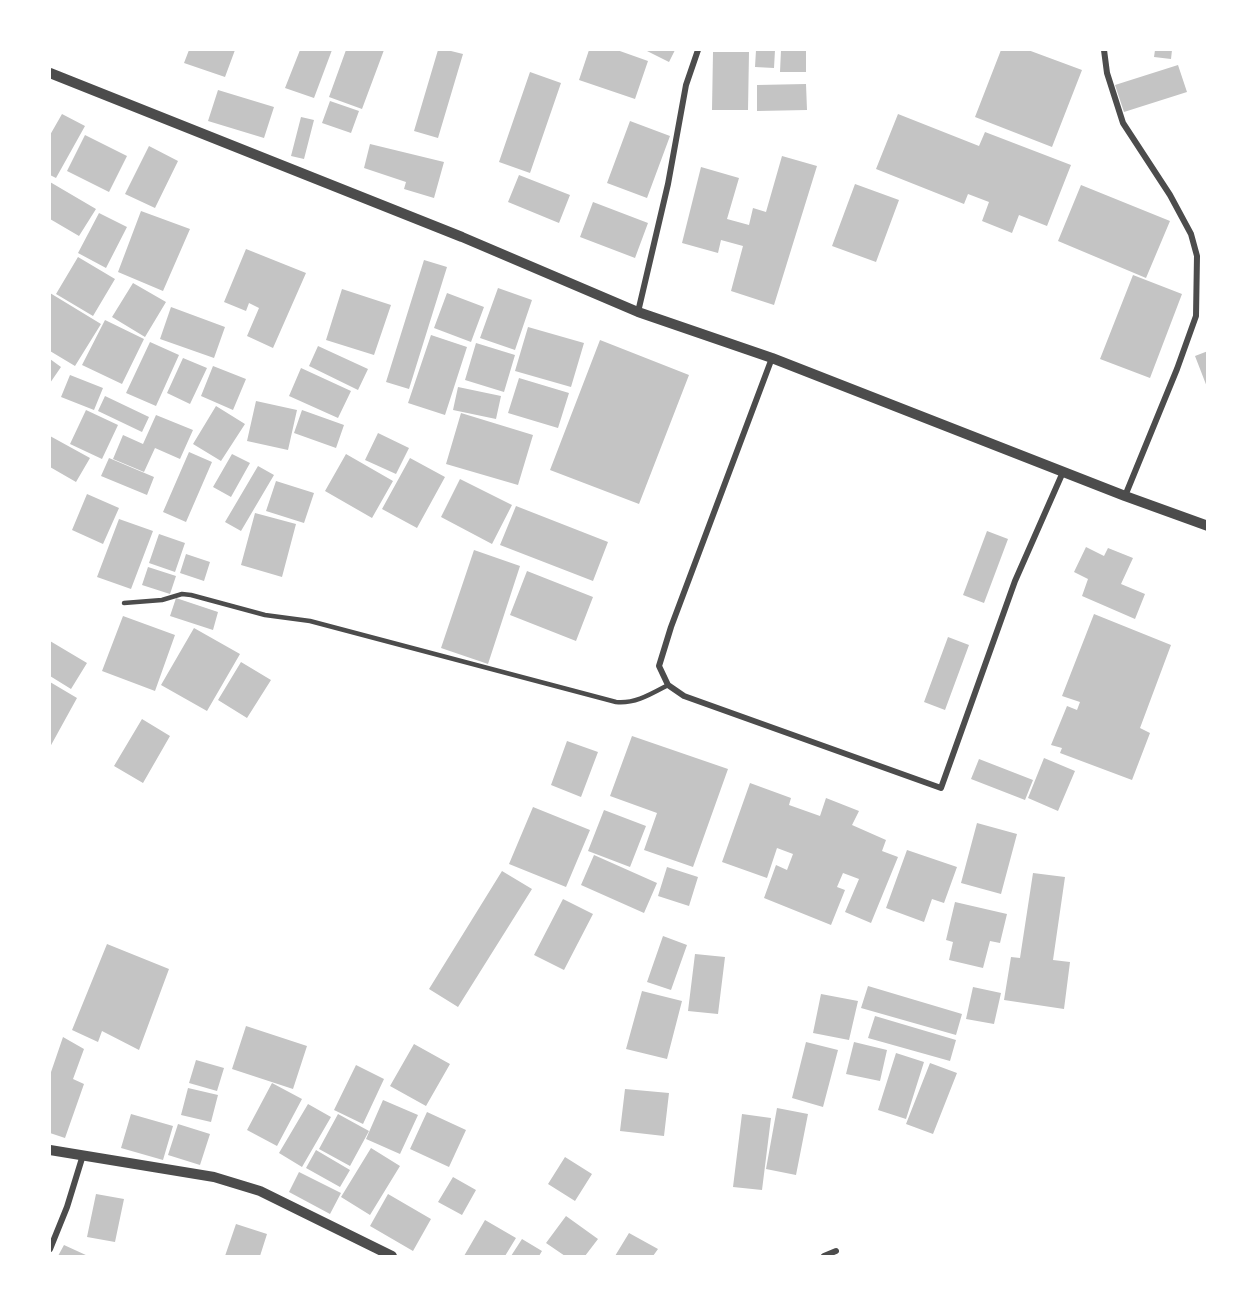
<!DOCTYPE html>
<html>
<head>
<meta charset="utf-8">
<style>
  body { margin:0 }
  #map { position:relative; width:1257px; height:1306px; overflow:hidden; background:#fff; font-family:Ubuntu,sans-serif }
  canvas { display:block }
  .frame { position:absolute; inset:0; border:51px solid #fff; pointer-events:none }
</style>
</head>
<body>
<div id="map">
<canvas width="1257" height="1306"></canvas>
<div class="frame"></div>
</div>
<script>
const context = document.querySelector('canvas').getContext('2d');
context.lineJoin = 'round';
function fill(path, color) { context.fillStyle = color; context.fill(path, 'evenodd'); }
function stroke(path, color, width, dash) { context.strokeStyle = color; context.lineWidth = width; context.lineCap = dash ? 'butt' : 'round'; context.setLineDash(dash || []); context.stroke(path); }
fill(new Path2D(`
  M 189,50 L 235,50 L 225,77 L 184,63 Z
  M 300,50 L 332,50 L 314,98 L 285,88 Z
  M 346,50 L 384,50 L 362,109 L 329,97 Z
  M 438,50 L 447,50 L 463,54 L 438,138 L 414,131 Z
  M 589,50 L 617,50 L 648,61 L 635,99 L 579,80 Z
  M 648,50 L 675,50 L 669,62 L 647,51 Z
  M 756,50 L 775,50 L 774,68 L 755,67 Z
  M 781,50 L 806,50 L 806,72 L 780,72 Z
  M 1001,50 L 1028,50 L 1082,70 L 1052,147 L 975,117 Z
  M 1155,50 L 1172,50 L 1171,59 L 1154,57 Z
  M 713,52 L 749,52 L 748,110 L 712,110 Z
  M 1178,65 L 1187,92 L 1124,112 L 1115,85 Z
  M 530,72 L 561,83 L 530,173 L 499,162 Z
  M 806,84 L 807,110 L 757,111 L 757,85 Z
  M 218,90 L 274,107 L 264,138 L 208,121 Z
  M 330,101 L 359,111 L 351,133 L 322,123 Z
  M 62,114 L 85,126 L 56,178 L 50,175 L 50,135 Z
  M 898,114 L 979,146 L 985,132 L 1071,165 L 1047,226 L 1019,215 L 1012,233 L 982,221 L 989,202 L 968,194 L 964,204 L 876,169 Z
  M 301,117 L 314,120 L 304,159 L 291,156 Z
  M 630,121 L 670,136 L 647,198 L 607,183 Z
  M 85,135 L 127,156 L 109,192 L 67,171 Z
  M 370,144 L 444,162 L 434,198 L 404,189 L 406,182 L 364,168 Z
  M 149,146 L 178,161 L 155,208 L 125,194 Z
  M 782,156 L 817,166 L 774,305 L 731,291 L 743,246 L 721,240 L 718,253 L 682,243 L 701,167 L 739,178 L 727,219 L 749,225 L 753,208 L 766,212 Z
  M 519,175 L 570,195 L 559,223 L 508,202 Z
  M 50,182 L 96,209 L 79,236 L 50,219 Z
  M 855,184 L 899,200 L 876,262 L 832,246 Z
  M 1081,185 L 1170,221 L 1146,278 L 1058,241 Z
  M 593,202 L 648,223 L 635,258 L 580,237 Z
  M 141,211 L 190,229 L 163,291 L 118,272 Z
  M 99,213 L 127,227 L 106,268 L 78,253 Z
  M 246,249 L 306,273 L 273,348 L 247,336 L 259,308 L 249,303 L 246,311 L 224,302 Z
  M 78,257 L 115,279 L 93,316 L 56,294 Z
  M 424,260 L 447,267 L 409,389 L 386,382 Z
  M 1133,275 L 1182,294 L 1150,378 L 1100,359 Z
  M 133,283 L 166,302 L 145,337 L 112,317 Z
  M 498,288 L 532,300 L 515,350 L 480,338 Z
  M 342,289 L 391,305 L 374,355 L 326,340 Z
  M 50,293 L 101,324 L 75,366 L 50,351 Z
  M 447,293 L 484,307 L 471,342 L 434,328 Z
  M 171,307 L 225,327 L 214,358 L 160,339 Z
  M 105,320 L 144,339 L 122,384 L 82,365 Z
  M 528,327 L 584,343 L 571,387 L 515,371 Z
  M 431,335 L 467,347 L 445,415 L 408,403 Z
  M 600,340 L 689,375 L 639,504 L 550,470 Z
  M 150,342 L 179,355 L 156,406 L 126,393 Z
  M 476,343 L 515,355 L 504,392 L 465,380 Z
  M 318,346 L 368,369 L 358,390 L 309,366 Z
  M 1208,351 L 1208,387 L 1207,387 L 1195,356 Z
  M 183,358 L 207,368 L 190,404 L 167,393 Z
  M 50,359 L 61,367 L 50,383 Z
  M 213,366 L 246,379 L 233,410 L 201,396 Z
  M 301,368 L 351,391 L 338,418 L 289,396 Z
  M 70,375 L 103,388 L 94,410 L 61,397 Z
  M 519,378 L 569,393 L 558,428 L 508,413 Z
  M 458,387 L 501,396 L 496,419 L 453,410 Z
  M 105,396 L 149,417 L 142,432 L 98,411 Z
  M 256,401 L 297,410 L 288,450 L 247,441 Z
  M 216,406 L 245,424 L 221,461 L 193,444 Z
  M 86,410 L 118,425 L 102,459 L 70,444 Z
  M 302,410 L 344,425 L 336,448 L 294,433 Z
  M 461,413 L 533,435 L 518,485 L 446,464 Z
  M 156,415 L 193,430 L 180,459 L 155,448 L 144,472 L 113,459 L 123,435 L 143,444 Z
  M 378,433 L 409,448 L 396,474 L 365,460 Z
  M 50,436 L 90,458 L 76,482 L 50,467 Z
  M 189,452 L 212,462 L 186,522 L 163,512 Z
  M 232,454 L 250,463 L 231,497 L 213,487 Z
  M 346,454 L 393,481 L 372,518 L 325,491 Z
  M 109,458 L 154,477 L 147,495 L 101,476 Z
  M 410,458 L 445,477 L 417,528 L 382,509 Z
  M 258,466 L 274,475 L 241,531 L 225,522 Z
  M 460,479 L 512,505 L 492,544 L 441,517 Z
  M 276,481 L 314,493 L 304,523 L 266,511 Z
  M 87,494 L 119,508 L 103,544 L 72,530 Z
  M 516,506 L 608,542 L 593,581 L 500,545 Z
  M 255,513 L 296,524 L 282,577 L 241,565 Z
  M 119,519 L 153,531 L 131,589 L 97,577 Z
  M 987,531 L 1008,539 L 984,603 L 963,595 Z
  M 159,534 L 185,543 L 175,572 L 149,563 Z
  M 1086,547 L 1104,556 L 1108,548 L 1133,558 L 1121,584 L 1145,594 L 1135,619 L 1082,596 L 1088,579 L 1074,572 Z
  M 474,550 L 520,566 L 488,664 L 441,648 Z
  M 186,554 L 210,562 L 204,581 L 180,573 Z
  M 148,567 L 176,576 L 170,594 L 142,585 Z
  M 527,571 L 593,597 L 576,641 L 510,615 Z
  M 176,598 L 218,612 L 213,630 L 170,616 Z
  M 1094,614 L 1171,645 L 1140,728 L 1150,733 L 1132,780 L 1060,753 L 1062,748 L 1051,745 L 1067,706 L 1077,710 L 1080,702 L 1062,696 Z
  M 123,616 L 175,635 L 155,691 L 102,671 Z
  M 194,628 L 240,654 L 207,711 L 161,685 Z
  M 948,637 L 969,645 L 945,710 L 924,702 Z
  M 50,641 L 87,663 L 71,689 L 50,676 Z
  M 241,662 L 271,680 L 247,718 L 218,700 Z
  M 50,682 L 77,698 L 50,747 Z
  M 142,719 L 170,736 L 143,783 L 114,766 Z
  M 632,736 L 728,769 L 693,867 L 644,850 L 657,813 L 610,796 Z
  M 567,741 L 598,752 L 581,797 L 551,785 Z
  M 1044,758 L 1075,771 L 1058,811 L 1028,798 Z
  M 979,759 L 1033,780 L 1025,800 L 971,779 Z
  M 750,783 L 791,798 L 789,805 L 820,816 L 826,798 L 859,811 L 852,825 L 886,840 L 882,851 L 898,857 L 871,923 L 845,912 L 859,879 L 843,873 L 837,887 L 845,890 L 831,925 L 764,898 L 776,865 L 787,870 L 793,854 L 777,848 L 767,878 L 722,862 Z
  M 533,807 L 590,830 L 566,887 L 509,864 Z
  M 604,810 L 646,826 L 630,867 L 588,851 Z
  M 977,823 L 1017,834 L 1001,894 L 961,883 Z
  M 907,850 L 957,867 L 944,903 L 932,899 L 924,922 L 886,908 Z
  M 594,855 L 657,883 L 644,913 L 581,885 Z
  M 667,867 L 698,877 L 689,906 L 658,896 Z
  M 502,871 L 532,889 L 458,1007 L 429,989 Z
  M 1033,873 L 1065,877 L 1053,960 L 1070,962 L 1064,1009 L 1004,1000 L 1011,957 L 1020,958 Z
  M 563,899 L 593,914 L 564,970 L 534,955 Z
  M 955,902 L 1007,914 L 1000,943 L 990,941 L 983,968 L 949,960 L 953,942 L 946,940 Z
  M 663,936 L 687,945 L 671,990 L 647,982 Z
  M 107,944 L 169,969 L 139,1050 L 102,1031 L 98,1042 L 72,1030 Z
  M 695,954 L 725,957 L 718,1014 L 688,1011 Z
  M 868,986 L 962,1014 L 956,1035 L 861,1008 Z
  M 973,987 L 1001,993 L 994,1024 L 966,1019 Z
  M 642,991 L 682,1001 L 667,1059 L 626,1049 Z
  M 821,994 L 858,1001 L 849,1040 L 813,1033 Z
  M 875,1016 L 956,1040 L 950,1061 L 868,1038 Z
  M 246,1026 L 307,1046 L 293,1089 L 232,1069 Z
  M 63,1037 L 84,1049 L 73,1079 L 84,1084 L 65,1138 L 50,1133 L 50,1075 Z
  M 806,1042 L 838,1050 L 823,1107 L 792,1098 Z
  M 854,1042 L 887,1050 L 880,1081 L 846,1074 Z
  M 414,1044 L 450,1064 L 426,1106 L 390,1086 Z
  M 896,1053 L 924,1062 L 906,1119 L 878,1110 Z
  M 196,1060 L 224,1068 L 217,1091 L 189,1083 Z
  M 930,1063 L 957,1073 L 933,1134 L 906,1124 Z
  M 356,1065 L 384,1079 L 363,1124 L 334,1110 Z
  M 272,1083 L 302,1099 L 277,1146 L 247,1130 Z
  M 188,1088 L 218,1095 L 211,1122 L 181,1115 Z
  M 625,1089 L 669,1093 L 664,1136 L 620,1131 Z
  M 383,1100 L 418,1115 L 400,1154 L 366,1139 Z
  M 308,1104 L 331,1117 L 302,1167 L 279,1153 Z
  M 777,1108 L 808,1114 L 796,1175 L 766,1169 Z
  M 427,1112 L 466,1130 L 449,1167 L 410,1149 Z
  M 131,1114 L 173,1126 L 163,1160 L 121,1148 Z
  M 338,1114 L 369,1131 L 350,1166 L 319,1149 Z
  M 742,1114 L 771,1118 L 762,1190 L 733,1187 Z
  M 178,1124 L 210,1134 L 200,1165 L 168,1155 Z
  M 371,1148 L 400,1166 L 370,1215 L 341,1197 Z
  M 316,1150 L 350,1170 L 340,1187 L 306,1168 Z
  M 565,1157 L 592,1174 L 575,1201 L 548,1184 Z
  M 299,1172 L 341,1193 L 330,1214 L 289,1192 Z
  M 453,1177 L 476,1190 L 462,1215 L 438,1202 Z
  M 96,1194 L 124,1199 L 115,1242 L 87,1237 Z
  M 388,1194 L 431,1219 L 413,1251 L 370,1226 Z
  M 566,1216 L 598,1239 L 585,1256 L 565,1256 L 546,1243 Z
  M 485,1220 L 516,1238 L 505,1256 L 464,1256 Z
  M 236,1224 L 267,1234 L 260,1256 L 225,1256 Z
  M 629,1233 L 658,1249 L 653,1256 L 615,1256 Z
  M 522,1239 L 542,1251 L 539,1256 L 511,1256 Z
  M 64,1245 L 88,1256 L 58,1256 Z`), '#c4c4c4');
stroke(new Path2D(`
  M 124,603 L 162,600 L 182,594 L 191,595 L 265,615 L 310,621 L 616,702 C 635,704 651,694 668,685`), '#4c4c4c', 4.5);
stroke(new Path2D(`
  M 1104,50 L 1107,73 L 1123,123 L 1170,195 L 1191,234 L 1197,256 L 1196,316 L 1177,369 L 1125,496
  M 638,312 L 668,184 L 686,85 L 698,50
  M 772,358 L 671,627 L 659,666 L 668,685 L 684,696 L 941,788 L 1015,581 L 1063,472
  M 50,1249 L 67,1207 L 83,1155
  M 824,1256 L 836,1251`), '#4c4c4c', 6);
stroke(new Path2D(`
  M 50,73 L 462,237 L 638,312 L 772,358 L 1125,496 L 1208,526
  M 50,1150 L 214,1177 L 260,1191 L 392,1256`), '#4c4c4c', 10);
</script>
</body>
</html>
